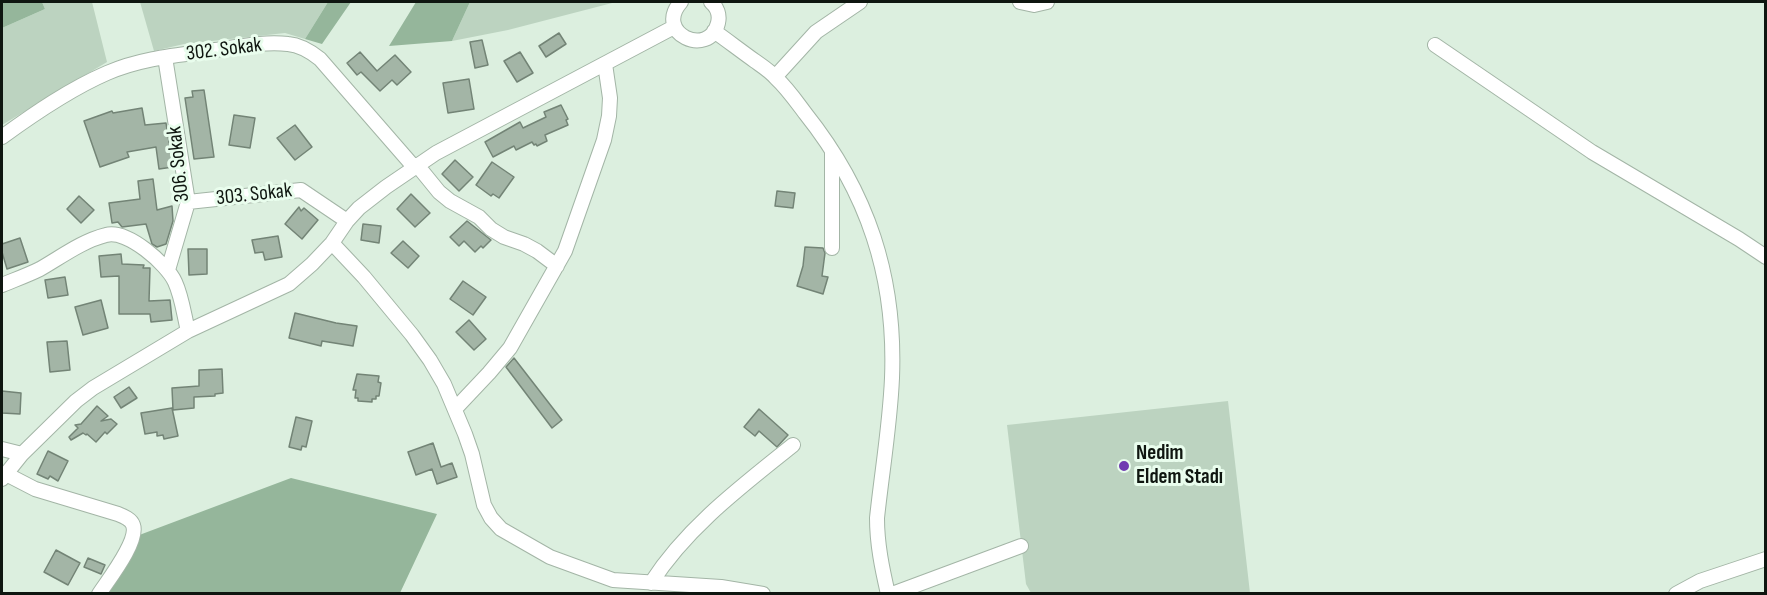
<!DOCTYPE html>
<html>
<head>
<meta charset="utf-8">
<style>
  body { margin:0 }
  #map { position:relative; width:1767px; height:595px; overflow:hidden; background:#dcefdf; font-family:"Sofia Sans Condensed",sans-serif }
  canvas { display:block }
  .frame { position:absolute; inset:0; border:3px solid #0f1610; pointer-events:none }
</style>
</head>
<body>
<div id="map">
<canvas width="1767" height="595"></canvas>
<div class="frame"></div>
</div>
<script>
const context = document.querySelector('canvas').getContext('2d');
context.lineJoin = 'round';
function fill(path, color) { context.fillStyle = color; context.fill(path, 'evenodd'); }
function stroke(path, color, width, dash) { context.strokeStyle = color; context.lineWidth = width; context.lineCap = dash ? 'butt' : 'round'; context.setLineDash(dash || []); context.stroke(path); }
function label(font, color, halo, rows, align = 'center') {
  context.font = font + ' "Sofia Sans Condensed",sans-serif'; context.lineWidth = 6; context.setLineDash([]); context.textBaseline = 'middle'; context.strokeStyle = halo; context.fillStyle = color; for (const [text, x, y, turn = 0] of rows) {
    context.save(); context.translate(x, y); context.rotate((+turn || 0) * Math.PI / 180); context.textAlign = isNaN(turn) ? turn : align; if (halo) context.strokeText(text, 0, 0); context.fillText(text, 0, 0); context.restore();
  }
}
fill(new Path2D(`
  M 42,2 L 92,2 L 107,62 L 2,125 L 2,28 L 45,9 Z
  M 140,2 L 328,2 L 305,39 L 285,33 L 184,44 L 154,51 Z
  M 470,2 L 616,2 L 508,30 L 452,41 Z
  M 1228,401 L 1250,593 L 1031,593 L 1026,584 L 1007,425 Z`), '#bcd3c0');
fill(new Path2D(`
  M 2,2 L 42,2 L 45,9 L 2,28 Z
  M 328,2 L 351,2 L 322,44 L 305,39 Z
  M 416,2 L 470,2 L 452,41 L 389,46 Z
  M 291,478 L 437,514 L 400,593 L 99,594 L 134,537 Z`), '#95b69b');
const building = new Path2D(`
  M 559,33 L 566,44 L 546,57 L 539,46 Z
  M 482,40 L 488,65 L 475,68 L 470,42 Z
  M 360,52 L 377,71 L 395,55 L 411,72 L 397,85 L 392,80 L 380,91 L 361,72 L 357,75 L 347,63 Z
  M 520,52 L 533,73 L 517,82 L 504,61 Z
  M 469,79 L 474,109 L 448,113 L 443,83 Z
  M 204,90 L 214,157 L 194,159 L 185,98 L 193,97 L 192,91 Z
  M 561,105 L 568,119 L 566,120 L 568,125 L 545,135 L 547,141 L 537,146 L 536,144 L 534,145 L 532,142 L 516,150 L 514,146 L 493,157 L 485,142 L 520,122 L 523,128 L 546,117 L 544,112 Z
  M 142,108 L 145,125 L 166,123 L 173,167 L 159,169 L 156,147 L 127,152 L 129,157 L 100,167 L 84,121 L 112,111 L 113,113 Z
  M 234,115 L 255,118 L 250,148 L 229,145 Z
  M 295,125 L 312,147 L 295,160 L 277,138 Z
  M 455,160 L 473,177 L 459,191 L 442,174 Z
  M 492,162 L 514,177 L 499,198 L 493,194 L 491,196 L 476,185 Z
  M 153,179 L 157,210 L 172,206 L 173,221 L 166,244 L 157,247 L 152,244 L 146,224 L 122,227 L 118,222 L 112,223 L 109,203 L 140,199 L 138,181 Z
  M 777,191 L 795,193 L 793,208 L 775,206 Z
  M 411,194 L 430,213 L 415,227 L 397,209 Z
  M 79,196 L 94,210 L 81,223 L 67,209 Z
  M 299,207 L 301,211 L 304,208 L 318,220 L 302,239 L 285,224 Z
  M 467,221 L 491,240 L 483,248 L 481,246 L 475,252 L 464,241 L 459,246 L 450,237 Z
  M 363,224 L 381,226 L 379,243 L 361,240 Z
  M 278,236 L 282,257 L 265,260 L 263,252 L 255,253 L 252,240 Z
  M 20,238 L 28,262 L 7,269 L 2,252 L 2,244 Z
  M 403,241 L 419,256 L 408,268 L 391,253 Z
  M 805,247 L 823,248 L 825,253 L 822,276 L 828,277 L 823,294 L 797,286 L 803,266 Z
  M 188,249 L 207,249 L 207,274 L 189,275 Z
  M 121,254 L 122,264 L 144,265 L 143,268 L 150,268 L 149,301 L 170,300 L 172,320 L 151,322 L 150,314 L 119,314 L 119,276 L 101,277 L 99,256 Z
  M 65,277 L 68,295 L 48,298 L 45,280 Z
  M 463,281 L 486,297 L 473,315 L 450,299 Z
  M 101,300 L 108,328 L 83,335 L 75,307 Z
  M 295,313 L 336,323 L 357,326 L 353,346 L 322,341 L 321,346 L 289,338 Z
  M 469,320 L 486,339 L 474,350 L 456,332 Z
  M 67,341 L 70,370 L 50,372 L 47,342 Z
  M 514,358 L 562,420 L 552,428 L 506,367 Z
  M 222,369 L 223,393 L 215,394 L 215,396 L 194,397 L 194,408 L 173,410 L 172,388 L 199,386 L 199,370 Z
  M 357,374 L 379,376 L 378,382 L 381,383 L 379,396 L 376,396 L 376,399 L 372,399 L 372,402 L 358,401 L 358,398 L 355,398 L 356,390 L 353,390 Z
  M 129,387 L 137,398 L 121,408 L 114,397 Z
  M 2,391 L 21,393 L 20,414 L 2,413 Z
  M 97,406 L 108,416 L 101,421 L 111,419 L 117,424 L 107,434 L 105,432 L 96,442 L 87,434 L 86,435 L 83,433 L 71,440 L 69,437 L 78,428 L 75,425 L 81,424 Z
  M 172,408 L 178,436 L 164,439 L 163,435 L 157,436 L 157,432 L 145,434 L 141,413 Z
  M 759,409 L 788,435 L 777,447 L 759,431 L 755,436 L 744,427 Z
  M 296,417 L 312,421 L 306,447 L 302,446 L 301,450 L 289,447 Z
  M 433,443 L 441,467 L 452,463 L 457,477 L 437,484 L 432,469 L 416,475 L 408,452 Z
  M 48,451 L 68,461 L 58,481 L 50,476 L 48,479 L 37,474 Z
  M 56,550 L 80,563 L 68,585 L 44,572 Z
  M 88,558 L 105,565 L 101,574 L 84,567 Z`);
fill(building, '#a3b5a6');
stroke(building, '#738476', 1.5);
const minor = new Path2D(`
  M 681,2 C 653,33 709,59 718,23 C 720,15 717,7 711,2
  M 1020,2 L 1034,5 L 1047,2
  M 714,31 C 728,41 741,51 755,61 C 762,66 770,71 776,78 C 787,88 796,101 805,113 C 868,192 896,277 892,378 C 890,425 882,471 877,518 C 877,544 882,568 888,594
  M 1435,45 L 1592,152 L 1739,239 L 1766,257
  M 165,57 L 188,202 L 168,270
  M 775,77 L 816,32 L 860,2
  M 2,137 C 35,113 70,89 107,73 C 141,58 179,55 215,50 C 238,47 264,41 288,44 C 300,45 310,51 320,59 L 414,167
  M 417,165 L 439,192 L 450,201 L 479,217 L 491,229 L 504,237 L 524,244 L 537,251 L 557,266
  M 188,202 L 301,190 L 347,221
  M 332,243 L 364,277 L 412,335 L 430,360 L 444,384 L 465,434 L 472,454 L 484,505 L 491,518 L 501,529 L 550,557 L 613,580 L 721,587 L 763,594
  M 832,248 L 832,152
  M 2,285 C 14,280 28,275 40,269 C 61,257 82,241 106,235 C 127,229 167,264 175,282 C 182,297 184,315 188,331
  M 455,409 L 489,373 L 510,348 L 565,251 L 604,140 L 609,116 L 610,98 L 605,64
  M 2,449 L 22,454
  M 6,474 L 35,489 L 118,514 C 123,516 131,519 133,525 C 139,541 108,580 99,594
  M 2,479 L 22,454 L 76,401 L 93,388 L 188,331 L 289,284 L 312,264 L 332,243 L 347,221 L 359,208 L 386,187 L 436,153 L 674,27
  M 651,583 C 687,527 742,486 793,445
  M 892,594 L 1021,546
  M 1676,594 L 1700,581 L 1766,559`);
stroke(minor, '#a3b5a6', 16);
stroke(minor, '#fff', 14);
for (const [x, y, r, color] of [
  [1124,466,6,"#703ab1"]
]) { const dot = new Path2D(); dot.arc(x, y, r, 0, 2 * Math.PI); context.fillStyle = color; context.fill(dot); stroke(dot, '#e9fded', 2); }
label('21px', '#0f1610', '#e9fded', [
  ["302. Sokak",224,50,-7],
  ["306. Sokak",179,164,-96],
  ["303. Sokak",254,195,-6]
]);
label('bold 21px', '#0f1610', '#e9fded', [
  ["Nedim",1136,454],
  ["Eldem Stadı",1136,478]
], 'left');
</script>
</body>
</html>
